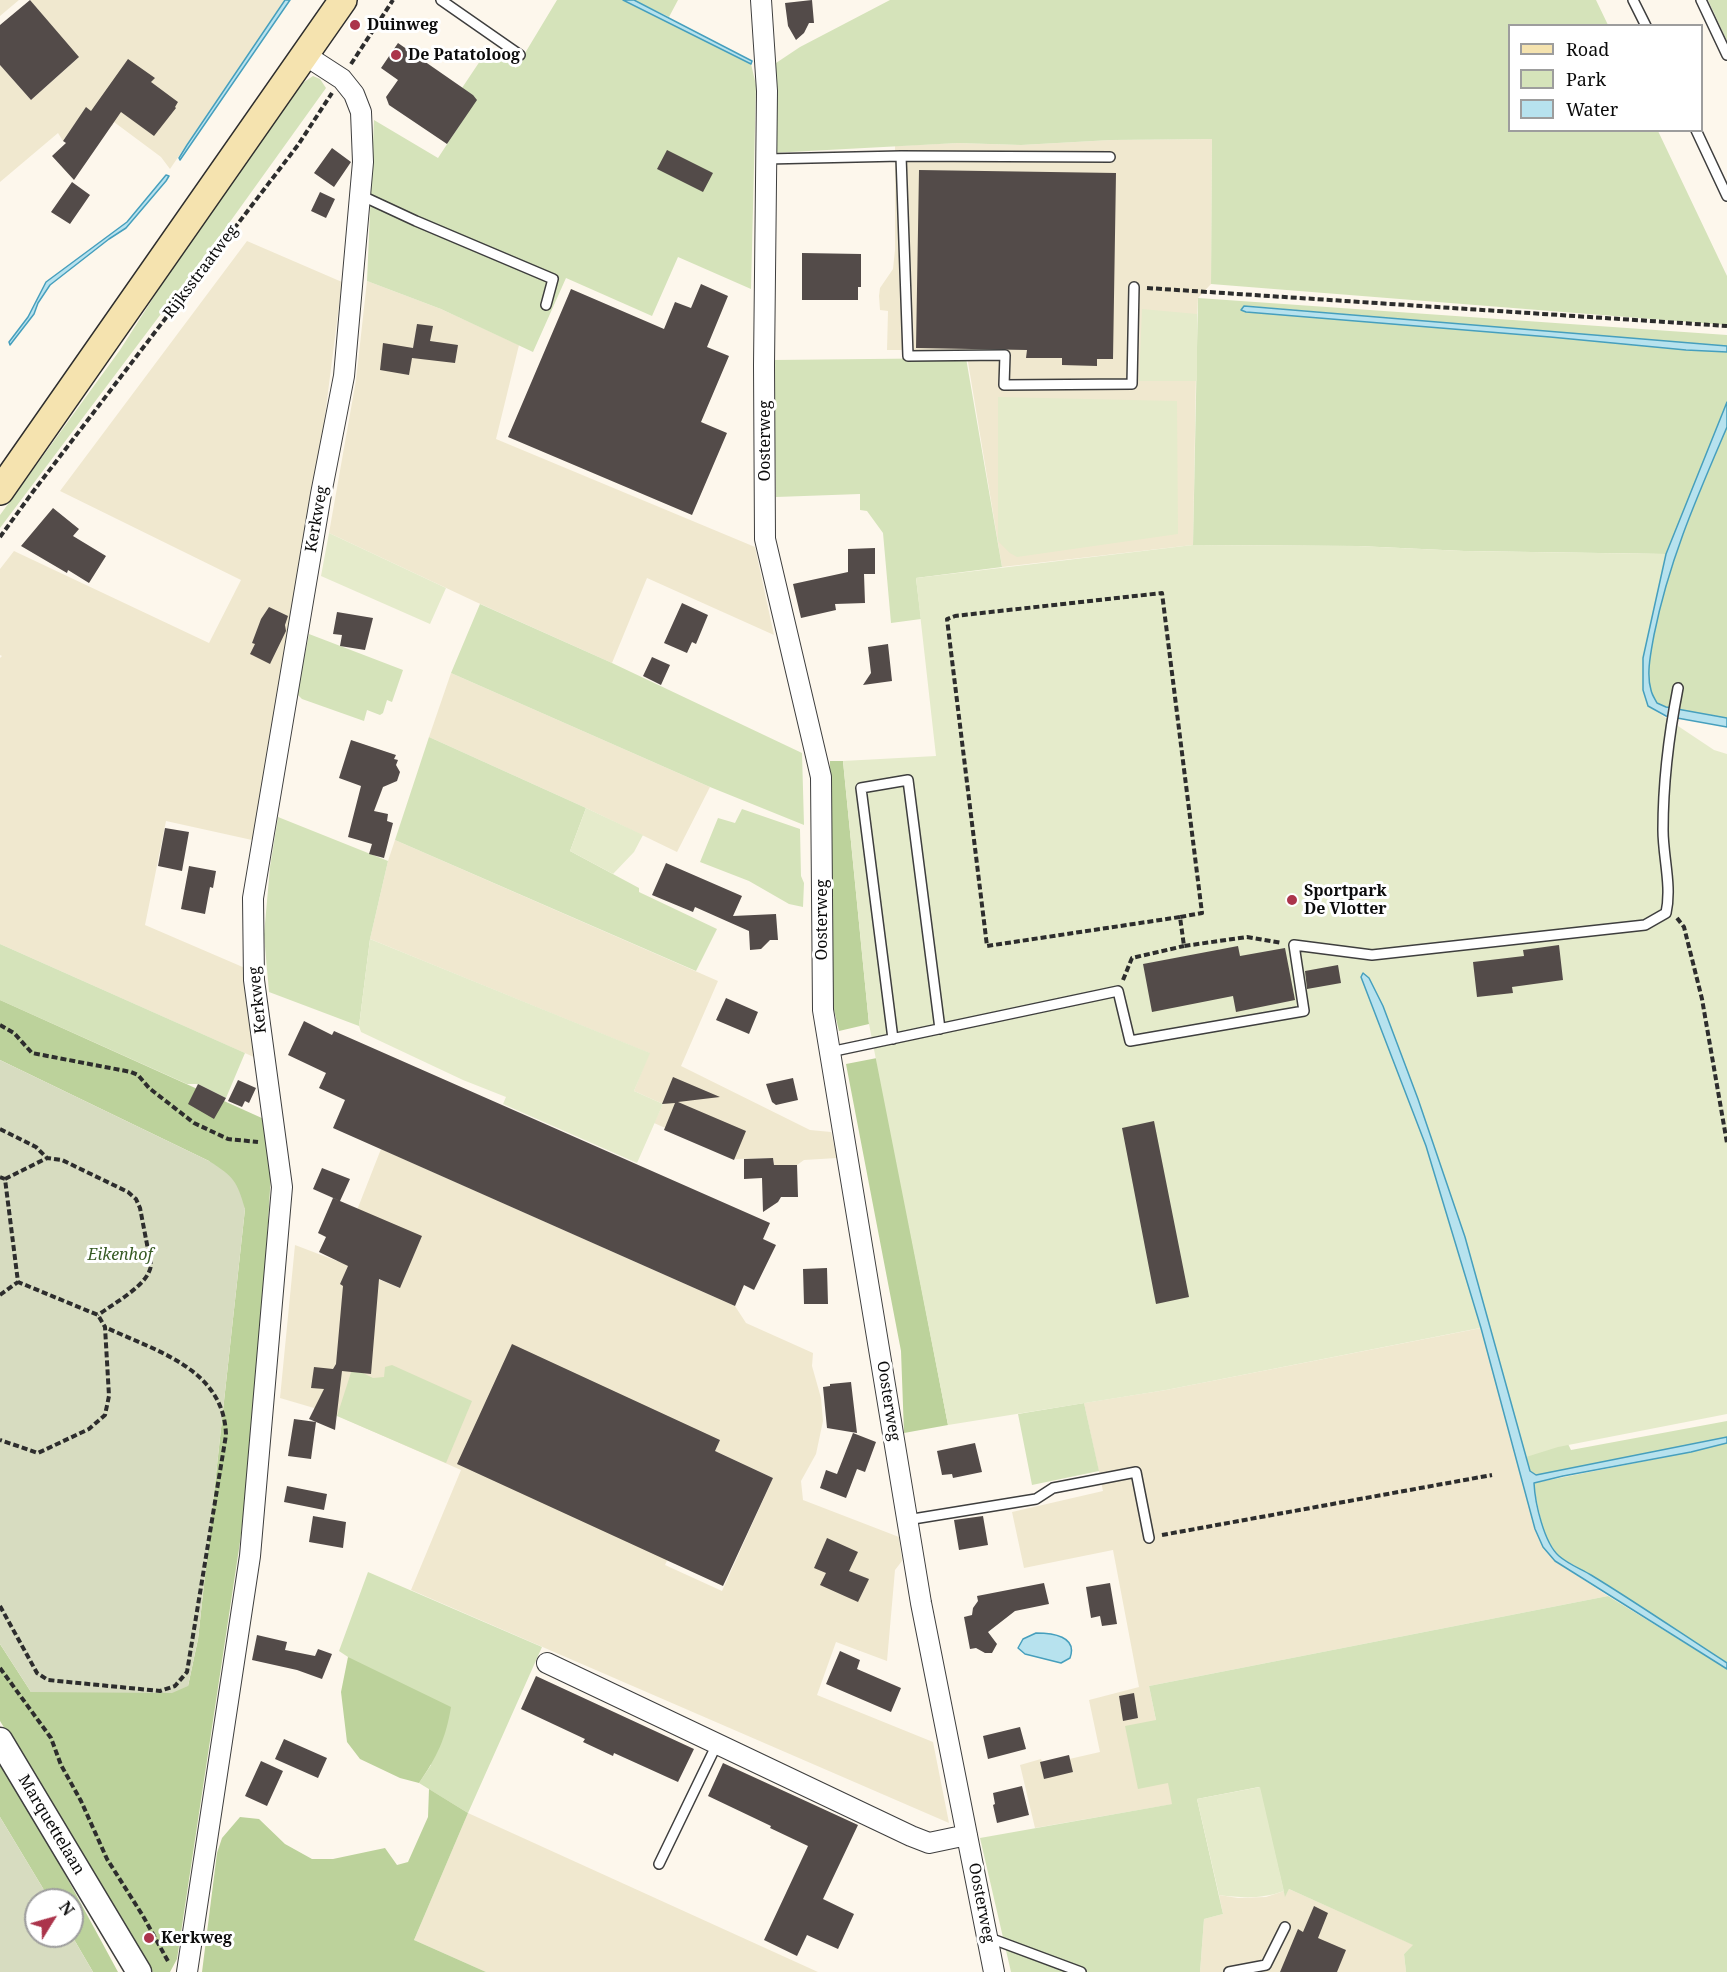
<!DOCTYPE html>
<html>
<head>
<meta charset="utf-8">
<style>
  body { margin:0 }
  #map { position:relative; width:1727px; height:1972px; overflow:hidden; background:#fdf7ec; font-family:"Noto Serif",serif }
  canvas { display:block }
  .legend { position:absolute; left:1508px; top:24px; width:195px; height:108px; box-sizing:border-box; background:#fff; border:2px solid #9d9d9d; margin:0; padding:8px 10px; list-style:none; font-size:18px; color:#0b0b0b }
  .legend li { display:flex; align-items:center; gap:12px; height:30px }
  .legend b { width:30px; border:2px solid #9d9d9d }
  .north { position:absolute; left:24px; top:1888px; width:60px; height:60px; box-sizing:border-box; background:#fff; border:2px solid #9d9d9d; border-radius:50%; rotate:53deg; font-size:16px; font-weight:700; line-height:24px; text-align:center; color:#0b0b0b }
  .north::after { content:''; display:block; margin:auto; width:21px; height:27px; background:#ab344b; clip-path:polygon(50% 0,100% 100%,50% 72%,0 100%) }
</style>
</head>
<body>
<div id="map">
<canvas width="1727" height="1972"></canvas>
<ul class="legend">
<li><b style="height:8px;background:#f5e3af"></b>Road</li>
<li><b style="height:16px;background:#d5e3ba"></b>Park</li>
<li><b style="height:16px;background:#b7e2ee"></b>Water</li>
</ul>
<div class="north">N</div>
</div>
<script>
const context = document.querySelector('canvas').getContext('2d');
context.lineJoin = 'round';
function fill(path, color) { context.fillStyle = color; context.fill(path, 'evenodd'); }
function stroke(path, color, width, dash) { context.strokeStyle = color; context.lineWidth = width; context.lineCap = dash ? 'butt' : 'round'; context.setLineDash(dash || []); context.stroke(path); }
function label(font, color, halo, rows, align = 'center') {
  context.font = font + ' "Noto Serif",serif'; context.lineWidth = 6; context.setLineDash([]); context.textBaseline = 'middle'; context.strokeStyle = halo; context.fillStyle = color; for (const [text, x, y, turn = 0] of rows) {
    context.save(); context.translate(x, y); context.rotate((+turn || 0) * Math.PI / 180); context.textAlign = isNaN(turn) ? turn : align; if (halo) context.strokeText(text, 0, 0); context.fillText(text, 0, 0); context.restore();
  }
}
fill(new Path2D(`
  M 0,0 L 19,0 L 0,16 Z
  M 30,0 L 285,0 L 170,169 L 161,157 L 114,122 L 112,126 L 86,108 L 63,141 L 58,133 L 0,182 L 0,65 L 31,100 L 78,58 Z
  M 1212,139 L 1211,284 L 1198,298 L 1197,314 L 1193,545 L 1002,567 L 966,350 L 887,350 L 888,311 L 880,310 L 879,296 L 880,288 L 893,269 L 895,250 L 895,146 L 958,143 L 1021,145 L 1111,140 Z
  M 247,241 L 342,282 L 310,534 L 252,840 L 166,821 L 145,925 L 245,968 L 256,1058 L 0,944 L 0,658 L 2,656 L 0,655 L 0,569 L 14,551 L 209,643 L 241,580 L 60,491 Z
  M 367,281 L 441,309 L 519,345 L 496,439 L 755,547 L 774,635 L 647,578 L 612,663 L 476,602 L 329,533 L 356,380 Z
  M 451,673 L 710,787 L 677,852 L 586,808 L 429,737 Z
  M 395,840 L 718,981 L 681,1066 L 810,1130 L 831,1132 L 837,1158 L 804,1160 L 797,1165 L 774,1165 L 773,1158 L 736,1159 L 654,1123 L 663,1104 L 634,1091 L 649,1053 L 370,939 L 388,861 Z
  M 381,1149 L 735,1306 L 746,1323 L 813,1353 L 812,1366 L 821,1398 L 823,1421 L 816,1454 L 801,1481 L 803,1500 L 899,1537 L 902,1561 L 895,1570 L 887,1661 L 836,1642 L 817,1695 L 933,1742 L 949,1823 L 411,1590 L 461,1470 L 331,1413 L 280,1398 L 295,1245 L 337,1261 ZM 422,1236 L 399,1288 L 348,1266 ZM 717,1452 L 773,1478 L 722,1591 L 665,1565 Z
  M 1481,1328 L 1535,1529 L 1543,1547 L 1555,1561 L 1608,1596 L 1149,1686 L 1173,1804 L 1035,1828 L 1020,1765 L 1041,1759 L 1043,1765 L 1100,1752 L 1089,1700 L 1139,1687 L 1113,1550 L 1024,1568 L 1012,1512 L 1103,1491 L 1084,1403 L 1166,1390 Z
  M 468,1813 L 818,1972 L 486,1972 L 414,1940 Z
  M 1289,1889 L 1414,1945 L 1404,1954 L 1406,1972 L 1200,1972 L 1204,1919 L 1223,1914 L 1219,1895 L 1238,1898 L 1266,1897 L 1284,1891 L 1285,1896 Z`), '#f0e8cf');
fill(new Path2D(`
  M 557,0 L 623,0 L 751,64 L 756,85 L 751,289 L 678,257 L 652,316 L 566,278 L 533,352 L 441,309 L 367,281 L 374,120 L 438,158 L 476,100 L 472,97 L 473,95 L 462,88 L 488,49 L 516,68 Z
  M 634,0 L 678,0 L 669,17 Z
  M 890,0 L 1596,0 L 1608,25 L 1510,26 L 1510,130 L 1658,131 L 1727,276 L 1727,325 L 1211,284 L 1212,139 L 1111,140 L 1021,145 L 958,143 L 771,153 L 773,62 L 776,63 L 800,47 Z
  M 1708,0 L 1727,0 L 1727,41 Z
  M 313,76 L 320,79 L 326,88 L 227,226 L 0,528 L 0,515 L 120,350 L 171,270 L 284,107 L 304,82 Z
  M 1198,298 L 1727,335 L 1727,346 L 1718,346 L 1249,306 L 1244,307 L 1242,310 L 1247,312 L 1550,337 L 1686,350 L 1727,352 L 1727,402 L 1666,554 L 1464,551 L 1358,546 L 1193,545 Z
  M 966,358 L 1002,567 L 916,578 L 921,619 L 891,623 L 883,533 L 867,511 L 860,510 L 860,494 L 776,497 L 773,360 Z
  M 1727,427 L 1727,718 L 1666,707 L 1657,703 C 1655,699 1652,695 1651,690 C 1646,674 1651,652 1654,635 C 1669,560 1698,497 1727,427 Z
  M 480,604 L 612,663 L 802,753 L 804,825 L 710,787 L 451,673 Z
  M 309,634 L 403,670 L 392,702 L 387,700 L 383,713 L 380,715 L 367,710 L 364,721 L 302,699 L 297,694 Z
  M 429,737 L 586,808 L 570,851 L 639,888 L 639,892 L 717,929 L 696,971 L 395,840 Z
  M 742,809 L 800,829 L 801,876 L 804,883 L 803,907 L 789,904 L 749,881 L 700,862 L 718,818 L 735,823 Z
  M 278,817 L 388,861 L 370,939 L 359,1026 L 269,992 L 264,935 L 270,867 Z
  M 0,944 L 245,1053 L 226,1098 L 198,1084 L 187,1084 L 0,1000 Z
  M 1465,1237 L 1571,1450 L 1727,1421 L 1727,1437 L 1536,1475 L 1530,1471 Z
  M 355,1360 L 362,1362 L 363,1373 L 373,1378 L 384,1377 L 385,1367 L 392,1365 L 472,1401 L 446,1463 L 337,1416 Z
  M 1084,1403 L 1099,1471 L 1032,1485 L 1018,1414 Z
  M 1727,1443 L 1727,1663 L 1591,1575 L 1558,1556 L 1547,1539 L 1543,1529 L 1535,1493 L 1534,1483 L 1691,1452 Z
  M 368,1572 L 542,1647 L 468,1813 L 419,1783 L 431,1765 L 348,1657 L 339,1651 Z
  M 1608,1596 L 1727,1669 L 1727,1972 L 1406,1972 L 1404,1954 L 1413,1945 L 1289,1889 L 1285,1897 L 1259,1787 L 1197,1799 L 1223,1914 L 1204,1919 L 1200,1972 L 1011,1972 L 980,1838 L 1172,1804 L 1168,1783 L 1138,1789 L 1125,1726 L 1156,1720 L 1149,1686 Z`), '#d5e3ba');
fill(new Path2D(`
  M 830,761 L 843,761 L 869,1024 L 839,1031 L 831,997 Z
  M 0,1000 L 264,1119 L 271,1173 L 258,1389 L 240,1542 L 177,1959 L 170,1972 L 153,1972 L 0,1721 L 0,1644 L 31,1692 L 188,1686 L 198,1639 L 245,1209 L 209,1161 L 0,1060 Z
  M 877,1058 L 948,1425 L 904,1433 L 901,1351 L 846,1064 Z
  M 348,1657 L 451,1707 C 446,1738 437,1757 419,1783 L 400,1778 L 360,1759 L 347,1742 L 341,1692 Z
  M 0,1761 L 40,1828 L 118,1972 L 93,1972 L 72,1936 L 72,1900 L 50,1900 L 0,1817 Z
  M 429,1789 L 468,1813 L 414,1940 L 486,1972 L 202,1972 L 217,1853 L 222,1838 L 240,1817 L 259,1819 L 285,1844 L 312,1859 L 333,1859 L 385,1848 L 397,1865 L 408,1862 L 428,1817 Z`), '#bcd29b');
fill(new Path2D(`
  M 0,1060 L 209,1161 C 234,1177 237,1181 245,1209 L 198,1639 L 188,1686 L 172,1693 L 31,1692 L 0,1644 Z
  M 0,1817 L 50,1900 L 36,1900 L 36,1936 L 72,1936 L 93,1972 L 0,1972 Z`), '#d7dcc0');
fill(new Path2D(`
  M 1142,309 L 1197,314 L 1197,381 L 1139,381 Z
  M 998,397 L 1177,401 L 1178,534 L 1017,557 L 1010,553 L 998,541 Z
  M 329,533 L 446,588 L 430,624 L 321,576 Z
  M 1193,545 L 1358,546 L 1464,551 L 1666,554 L 1643,658 L 1643,691 L 1648,706 L 1714,750 L 1727,754 L 1727,1414 L 1558,1447 L 1526,1457 L 1516,1456 L 1480,1328 L 1166,1390 L 948,1425 L 869,1024 L 843,761 L 936,756 L 916,578 Z
  M 586,808 L 643,835 L 634,852 L 613,874 L 570,851 Z
  M 370,939 L 650,1053 L 634,1091 L 663,1104 L 637,1163 L 503,1104 L 506,1097 L 463,1080 L 361,1032 L 359,1026 Z
  M 1260,1787 L 1284,1891 C 1262,1899 1242,1898 1219,1895 L 1197,1799 Z`), '#e5ebcb');
const water = new Path2D(`
  M 285,0 L 290,0 L 180,160 L 179,158 L 187,145 Z
  M 623,0 L 634,0 L 752,61 L 751,64 Z
  M 166,175 L 169,176 L 166,181 L 126,228 L 109,239 L 50,285 L 38,303 L 34,314 L 10,345 L 9,342 L 28,317 L 46,282 L 127,222 Z
  M 1244,306 L 1727,346 L 1727,352 L 1686,350 L 1550,337 L 1246,312 L 1241,310 Z
  M 1727,402 L 1727,427 C 1697,497 1669,560 1654,635 C 1651,652 1646,674 1651,690 C 1652,695 1655,699 1657,703 L 1666,707 L 1727,718 L 1727,727 L 1666,716 L 1648,706 L 1643,690 L 1643,658 L 1666,554 Z
  M 1363,973 L 1369,978 L 1383,1006 L 1418,1099 L 1465,1237 L 1530,1471 L 1536,1475 L 1727,1437 L 1727,1443 L 1691,1452 L 1563,1476 L 1534,1483 C 1535,1503 1544,1543 1559,1556 C 1568,1564 1581,1569 1591,1575 C 1637,1603 1682,1634 1727,1663 L 1727,1669 L 1555,1561 L 1543,1547 L 1535,1529 L 1481,1328 L 1426,1146 L 1361,977 Z
  M 1036,1633 C 1052,1633 1078,1636 1070,1658 L 1061,1663 L 1025,1654 L 1018,1648 L 1023,1639 Z`);
fill(water, '#b7e2ee');
stroke(water, '#469fbd', 1.5);
fill(new Path2D(`
  M 30,0 L 79,57 L 31,100 L 0,65 L 0,25 Z
  M 812,0 L 814,23 L 809,23 L 804,33 L 796,40 L 788,26 L 785,3 Z
  M 398,43 L 473,95 L 477,100 L 447,144 L 389,105 L 386,97 L 398,80 L 381,68 Z
  M 128,59 L 155,78 L 151,82 L 178,102 L 175,107 L 176,108 L 154,136 L 121,112 L 74,180 L 52,156 L 66,143 L 63,141 L 86,107 L 91,111 Z
  M 332,148 L 351,162 L 334,187 L 314,173 Z
  M 667,150 L 713,173 L 703,192 L 657,169 Z
  M 919,170 L 1116,173 L 1113,359 L 1097,359 L 1097,366 L 1062,365 L 1062,358 L 1026,358 L 1027,350 L 916,348 Z
  M 72,182 L 90,195 L 70,224 L 51,212 Z
  M 320,192 L 335,199 L 326,218 L 311,211 Z
  M 802,253 L 861,254 L 861,287 L 858,287 L 858,300 L 802,300 Z
  M 701,284 L 728,296 L 707,347 L 729,356 L 701,422 L 727,433 L 692,515 L 508,437 L 571,289 L 664,329 L 675,302 L 691,308 Z
  M 417,324 L 433,326 L 430,341 L 458,345 L 455,363 L 412,358 L 409,375 L 380,370 L 383,343 L 413,348 L 412,354 Z
  M 53,508 L 79,529 L 73,536 L 106,556 L 89,583 L 68,570 L 67,573 L 21,546 Z
  M 875,548 L 875,574 L 864,574 L 865,603 L 835,604 L 836,610 L 801,618 L 793,584 L 848,572 L 848,549 Z
  M 682,603 L 708,615 L 696,644 L 692,642 L 687,653 L 664,643 Z
  M 269,607 L 288,616 L 285,625 L 286,631 L 270,664 L 250,654 L 255,644 L 252,643 L 261,619 Z
  M 337,612 L 373,618 L 365,650 L 340,646 L 342,635 L 333,634 Z
  M 888,644 L 892,681 L 863,685 L 871,673 L 868,647 Z
  M 652,657 L 670,665 L 661,685 L 643,676 Z
  M 351,740 L 396,755 L 394,759 L 398,760 L 396,765 L 400,772 L 397,781 L 383,787 L 374,811 L 388,814 L 387,821 L 393,823 L 384,858 L 369,854 L 372,844 L 348,837 L 361,786 L 339,778 Z
  M 165,828 L 189,832 L 182,871 L 158,866 Z
  M 666,863 L 742,896 L 733,916 L 776,914 L 778,940 L 770,940 L 761,949 L 750,950 L 749,931 L 695,907 L 693,912 L 652,895 Z
  M 189,866 L 216,871 L 213,888 L 210,887 L 205,914 L 181,909 Z
  M 1559,945 L 1563,980 L 1512,987 L 1513,993 L 1477,997 L 1473,962 L 1524,956 L 1523,950 Z
  M 1238,946 L 1240,956 L 1285,948 L 1295,1000 L 1236,1012 L 1233,996 L 1152,1012 L 1143,964 Z
  M 1338,965 L 1341,983 L 1307,989 L 1305,971 Z
  M 726,998 L 758,1012 L 749,1034 L 716,1020 Z
  M 304,1021 L 332,1035 L 334,1031 L 770,1223 L 763,1239 L 776,1245 L 754,1290 L 744,1285 L 735,1306 L 333,1128 L 345,1100 L 319,1088 L 326,1073 L 288,1055 Z
  M 673,1077 L 720,1097 L 678,1102 L 746,1131 L 734,1160 L 664,1130 L 675,1103 L 662,1104 Z
  M 793,1078 L 798,1100 L 776,1105 L 772,1102 L 766,1084 Z
  M 238,1080 L 256,1088 L 249,1103 L 245,1101 L 242,1107 L 228,1101 Z
  M 198,1084 L 226,1098 L 214,1119 L 188,1104 Z
  M 1154,1121 L 1189,1297 L 1156,1304 L 1122,1128 Z
  M 773,1158 L 774,1165 L 797,1165 L 798,1197 L 781,1197 L 778,1202 L 763,1212 L 762,1178 L 744,1179 L 744,1159 Z
  M 322,1168 L 350,1179 L 340,1201 L 313,1189 Z
  M 333,1198 L 422,1236 L 400,1288 L 379,1279 L 371,1374 L 342,1371 L 335,1430 L 309,1419 L 324,1389 L 311,1388 L 314,1367 L 333,1369 L 336,1364 L 343,1286 L 340,1284 L 348,1266 L 319,1252 L 326,1237 L 318,1233 Z
  M 827,1268 L 828,1304 L 804,1304 L 803,1269 Z
  M 512,1344 L 720,1440 L 715,1451 L 773,1478 L 723,1586 L 457,1464 Z
  M 851,1382 L 857,1433 L 827,1428 L 823,1387 L 830,1386 L 830,1384 Z
  M 294,1419 L 316,1422 L 311,1459 L 288,1456 Z
  M 853,1433 L 876,1442 L 865,1472 L 857,1469 L 846,1498 L 820,1488 L 826,1470 L 837,1474 Z
  M 975,1443 L 982,1472 L 953,1478 L 952,1474 L 942,1475 L 937,1451 Z
  M 287,1486 L 327,1494 L 324,1510 L 284,1502 Z
  M 313,1516 L 346,1522 L 343,1548 L 309,1542 Z
  M 983,1516 L 988,1545 L 959,1550 L 954,1520 Z
  M 827,1538 L 858,1552 L 849,1571 L 869,1579 L 858,1602 L 820,1585 L 826,1573 L 814,1568 Z
  M 1044,1583 L 1049,1604 L 1015,1611 L 988,1632 L 997,1644 L 992,1653 L 985,1653 L 976,1648 L 970,1649 L 964,1617 L 972,1615 L 973,1608 L 978,1601 L 977,1596 Z
  M 1110,1583 L 1117,1624 L 1102,1626 L 1100,1616 L 1091,1618 L 1086,1587 Z
  M 257,1635 L 287,1642 L 285,1650 L 315,1656 L 318,1649 L 332,1654 L 322,1679 L 297,1670 L 252,1660 Z
  M 840,1651 L 860,1660 L 857,1669 L 901,1688 L 891,1712 L 826,1684 Z
  M 536,1676 L 694,1749 L 678,1782 L 614,1753 L 613,1756 L 583,1742 L 585,1739 L 521,1709 Z
  M 1134,1693 L 1138,1718 L 1123,1721 L 1119,1696 Z
  M 1020,1727 L 1026,1749 L 988,1759 L 983,1736 Z
  M 284,1739 L 327,1758 L 318,1778 L 275,1759 Z
  M 1069,1755 L 1073,1772 L 1044,1779 L 1040,1762 Z
  M 261,1761 L 283,1771 L 267,1806 L 245,1796 Z
  M 723,1763 L 858,1825 L 823,1899 L 854,1914 L 838,1949 L 807,1935 L 797,1956 L 764,1940 L 808,1846 L 770,1828 L 771,1826 L 708,1796 Z
  M 1022,1786 L 1029,1815 L 997,1823 L 993,1805 L 995,1804 L 993,1793 Z
  M 1314,1906 L 1328,1913 L 1318,1938 L 1346,1950 L 1337,1972 L 1280,1972 L 1298,1929 L 1303,1932 Z`), '#534b49');
const service = new Path2D(`
  M 441,0 L 520,55
  M 1633,0 L 1646,26
  M 1701,0 L 1727,55
  M 1696,130 L 1727,196
  M 901,156 L 1110,157
  M 766,159 L 901,156 L 908,356 L 1005,355 L 1004,385 L 1132,384 L 1134,287
  M 360,195 L 416,221 L 553,279 L 546,305
  M 893,1039 L 861,788 L 908,780 L 940,1029
  M 830,1052 L 1118,991 L 1130,1041 L 1304,1011 L 1294,945 L 1372,955 L 1645,925 L 1666,913 C 1672,886 1663,857 1663,830 C 1663,783 1669,734 1678,688
  M 907,1520 L 1036,1499 L 1053,1488 L 1136,1472 L 1149,1538
  M 659,1864 L 717,1744
  M 987,1937 L 1081,1972
  M 1229,1972 L 1266,1965 L 1285,1927`);
const minor = new Path2D(`
  M 761,0 L 767,91 L 764,365 L 765,539 L 821,777 L 823,1010 L 921,1603 L 994,1972
  M 547,1663 L 911,1836 L 929,1843 L 967,1835
  M 187,1972 L 250,1556 L 282,1187 L 254,980 L 253,898 L 321,494 L 344,376 L 363,162 L 361,112 L 354,94 L 342,79 L 305,55`);
const tertiary = new Path2D(`
  M 0,1740 L 139,1972`);
const secondary = new Path2D(`
  M 0,491 L 343,0`);
stroke(service, '#3e3e3e', 12);
stroke(minor, '#3e3e3e', 22);
stroke(tertiary, '#3e3e3e', 27);
stroke(secondary, '#2d2d2d', 30);
stroke(new Path2D(`
  M 351,64 L 393,0
  M 1147,288 L 1727,326
  M 0,537 L 32,493 L 298,145 L 332,93
  M 1180,917 L 987,946 L 947,619 L 955,616 L 1162,593 L 1202,913 L 1180,917 L 1184,946 L 1247,937 L 1282,943
  M 1677,918 L 1684,927 L 1702,999 L 1727,1143
  M 1123,980 L 1132,958 L 1184,946
  M 0,1025 L 14,1033 L 32,1053 L 131,1072 L 138,1075 L 149,1088 L 194,1123 L 228,1139 L 258,1142
  M 0,1129 L 36,1147 L 47,1158
  M 0,1177 L 5,1179 L 18,1282 L 98,1315 L 105,1327 L 109,1396 L 105,1415 L 89,1429 L 38,1453 L 0,1440
  M 5,1179 L 47,1158 L 62,1160 L 128,1192 L 136,1199 L 140,1208 L 151,1265 C 149,1285 114,1303 98,1315
  M 0,1295 L 18,1282
  M 1162,1535 L 1492,1475
  M 0,1606 L 37,1673 L 48,1680 L 160,1691 L 175,1686 L 187,1672 L 226,1435 C 224,1368 155,1351 105,1327
  M 0,1668 L 51,1738 L 61,1765 L 81,1801 L 107,1859 L 143,1916 L 169,1963`), '#2d2d2d', 4, [6, 3]);
stroke(service, '#fff', 9);
stroke(minor, '#fff', 20);
stroke(tertiary, '#fff', 24);
stroke(secondary, '#f5e3af', 27);
for (const [x, y, r, color] of [
  [355,25,6,"#ab344b"],
  [396,55,6,"#ab344b"],
  [1292,900,6,"#ab344b"],
  [149,1938,6,"#ab344b"]
]) { const dot = new Path2D(); dot.arc(x, y, r, 0, 2 * Math.PI); context.fillStyle = color; context.fill(dot); stroke(dot, '#fff', 2); }
label('bold 16px', '#0b0b0b', '#fff', [
  ["Duinweg",367,25],
  ["De Patatoloog",408,55],
  ["Sportpark",1304,891],
  ["De Vlotter",1304,909],
  ["Kerkweg",161,1938]
], 'left');
label('16px', '#0b0b0b', '#fff', [
  ["Rijksstraatweg",201,272,-53],
  ["Oosterweg",765,441,-90],
  ["Kerkweg",317,519,-80],
  ["Oosterweg",822,920,-90],
  ["Kerkweg",258,1000,-96],
  ["Oosterweg",888,1401,81],
  ["Marquettelaan",51,1825,59],
  ["Oosterweg",981,1903,79]
]);
label('italic 16px', '#375b24', '#fff', [
  ["Eikenhof",120,1255]
]);
</script>
</body>
</html>
